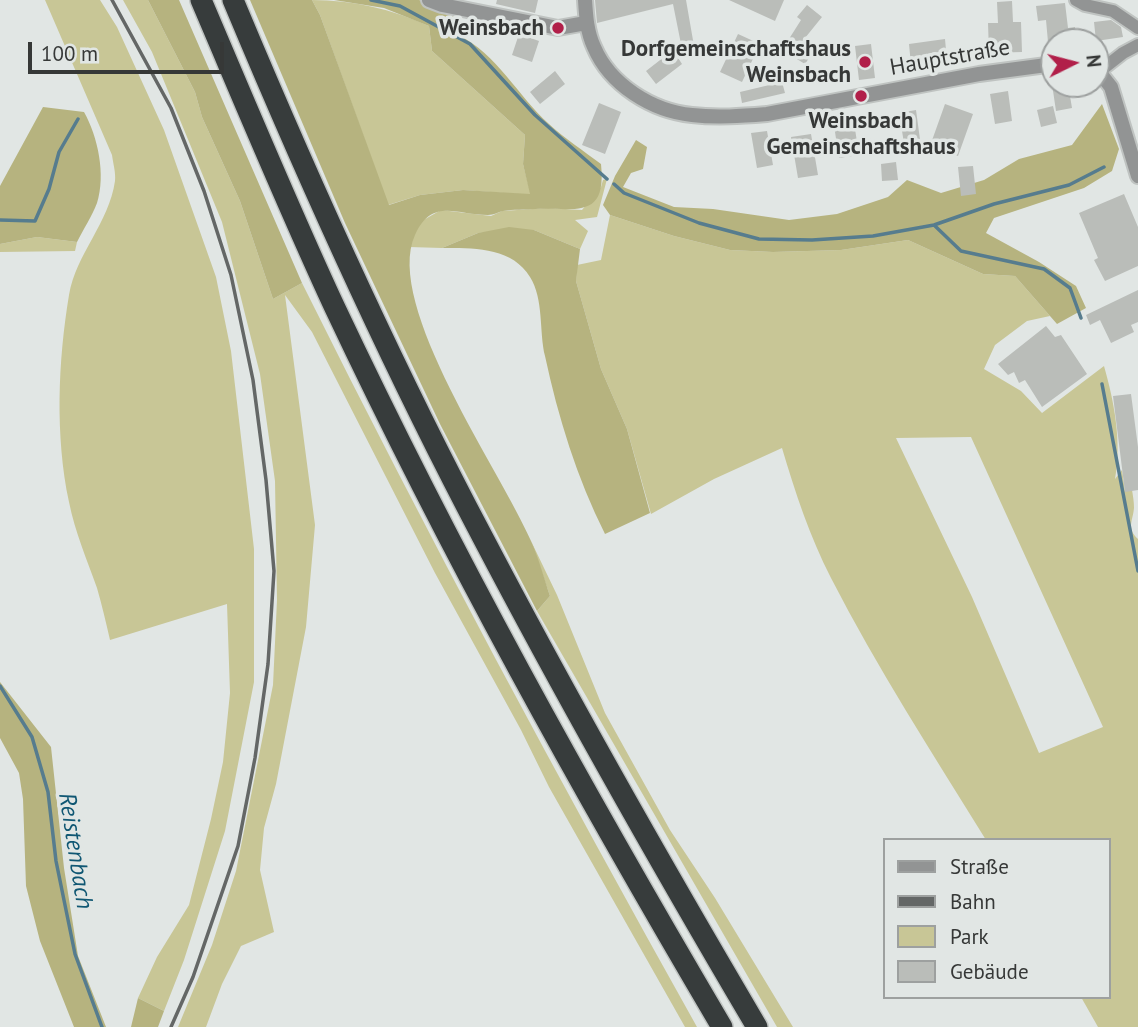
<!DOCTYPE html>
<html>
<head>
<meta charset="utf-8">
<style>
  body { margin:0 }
  #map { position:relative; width:1138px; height:1027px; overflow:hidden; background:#e1e6e4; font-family:"PT Sans",sans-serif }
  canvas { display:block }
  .legend { position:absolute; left:883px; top:838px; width:228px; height:161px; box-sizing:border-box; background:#e1e6e4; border:2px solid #9da09f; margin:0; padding:9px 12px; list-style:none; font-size:21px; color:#363837 }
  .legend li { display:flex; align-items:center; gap:14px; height:35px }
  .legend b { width:35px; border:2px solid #9da09f }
  .north { position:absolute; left:1040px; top:28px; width:70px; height:70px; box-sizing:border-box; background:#e1e6e4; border:2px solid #9da09f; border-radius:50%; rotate:84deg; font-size:19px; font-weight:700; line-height:28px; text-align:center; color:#363837 }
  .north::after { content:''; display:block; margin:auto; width:24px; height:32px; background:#b11f49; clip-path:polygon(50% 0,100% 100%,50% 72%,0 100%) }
  .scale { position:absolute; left:28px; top:42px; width:196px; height:32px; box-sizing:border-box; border:4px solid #363837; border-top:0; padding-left:9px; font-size:21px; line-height:24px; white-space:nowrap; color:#363837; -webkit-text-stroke:5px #e1e6e4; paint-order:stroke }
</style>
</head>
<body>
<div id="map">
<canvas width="1138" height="1027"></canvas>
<ul class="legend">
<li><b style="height:9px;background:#929494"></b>Straße</li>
<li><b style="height:9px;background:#646766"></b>Bahn</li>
<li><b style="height:19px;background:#c8c696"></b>Park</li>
<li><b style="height:19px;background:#babdb9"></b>Gebäude</li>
</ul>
<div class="north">N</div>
<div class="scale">100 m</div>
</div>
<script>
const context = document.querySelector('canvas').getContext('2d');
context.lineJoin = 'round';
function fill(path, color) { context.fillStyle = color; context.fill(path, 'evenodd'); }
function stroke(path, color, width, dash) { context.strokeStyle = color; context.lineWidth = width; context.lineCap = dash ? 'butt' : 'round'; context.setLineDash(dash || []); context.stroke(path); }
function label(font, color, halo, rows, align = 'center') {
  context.font = font + ' "PT Sans",sans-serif'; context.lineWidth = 7; context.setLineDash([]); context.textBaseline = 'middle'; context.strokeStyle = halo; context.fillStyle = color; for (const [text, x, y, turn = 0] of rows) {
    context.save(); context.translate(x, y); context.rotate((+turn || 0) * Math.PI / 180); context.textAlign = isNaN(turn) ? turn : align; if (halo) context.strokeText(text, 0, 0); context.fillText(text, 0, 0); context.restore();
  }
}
fill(new Path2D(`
  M 45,0 L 100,0 L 117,27 L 164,130 L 216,277 L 231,351 L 254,549 L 254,682 L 225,831 L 184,960 L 164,1011 L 138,998 L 157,957 L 189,905 L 211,819 L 223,762 L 230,693 L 227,604 L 110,640 C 106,623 102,605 97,588 C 87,560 75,532 69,502 C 55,436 58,361 69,295 C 76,254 109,223 115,181 C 116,173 113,163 112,155 Z
  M 123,0 L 148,0 L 195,92 L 202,117 L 240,201 L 273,299 L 302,283 C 427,535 560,782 697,1027 L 685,1027 L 549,787 L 521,730 L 435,573 L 312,332 L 285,295 L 315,525 L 306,627 L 276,784 L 264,828 L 260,870 L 274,932 L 241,946 L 222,984 L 206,1027 L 178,1027 L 212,945 L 236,871 L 273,685 L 277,600 L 275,481 L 260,374 L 222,222 L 152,52 Z
  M 312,0 C 354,0 391,9 429,26 L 432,51 L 525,135 L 523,164 L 531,195 L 463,190 L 420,195 L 388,205 L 320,15 Z
  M 607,179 L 597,217 L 575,220 L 588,231 L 580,249 L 534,230 L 478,233 L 442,248 L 409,247 L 420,222 L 441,210 L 491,216 L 502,211 L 548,208 L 582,210 L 601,187 L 603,180 Z
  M 610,215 L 674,236 L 730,250 L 773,252 L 841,250 L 908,240 L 983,274 L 1015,276 L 1050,316 L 1027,321 L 995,345 L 984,369 L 1021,391 L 1042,413 L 1104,366 C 1114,401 1122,442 1115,479 L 1122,470 L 1125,491 L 1132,490 C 1133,496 1134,502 1134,508 C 1133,521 1126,528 1138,539 L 1138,1027 L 1098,1027 L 1081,997 L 1108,997 L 1108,840 L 986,840 C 933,754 877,668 831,578 C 810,537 795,492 782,448 L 714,479 L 651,514 L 627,429 L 601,369 L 576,281 L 577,265 L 601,260 ZM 971,437 L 1103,727 L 1039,753 L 972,597 L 896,438 Z
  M 37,237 L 77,242 L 75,251 L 0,252 L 0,244 Z
  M 531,541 L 557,595 L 605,713 L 670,830 L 715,898 L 793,1027 L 777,1027 L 537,611 L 550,596 Z`), '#c8c696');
fill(new Path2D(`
  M 148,0 L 179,0 L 302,283 L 273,299 L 240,201 L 202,117 L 195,92 Z
  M 250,0 L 312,0 L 320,15 L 389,205 L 420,195 L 463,190 L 530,194 L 523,164 L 525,135 L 432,51 L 429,26 L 384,8 L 334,0 L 419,0 L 461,15 L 457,34 C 498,55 517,95 549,124 C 565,139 584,151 601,164 C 607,221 574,207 535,209 C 525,210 513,209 503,211 C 498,212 494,215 488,215 C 457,215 432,197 415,235 C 383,305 502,473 531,541 C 539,559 544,578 550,596 L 537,611 L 440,424 L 345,223 Z
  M 1102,104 L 1119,149 L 1112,171 L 1084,188 L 994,218 L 986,233 L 1039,262 L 1076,286 L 1086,308 L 1057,324 L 1015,276 L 983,274 L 908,240 L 841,250 L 773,252 L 730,250 L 674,236 L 610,215 L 603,205 L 615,176 L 636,140 L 647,147 L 643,169 L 631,173 L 623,187 L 674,207 L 713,209 L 789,220 L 837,214 L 888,197 L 907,180 L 941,193 L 984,180 L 1019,159 L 1072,145 Z
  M 43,107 L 84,112 C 98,137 106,175 97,203 C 92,216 83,230 77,242 L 37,237 L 0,244 L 0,186 Z
  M 509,227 L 534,230 L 580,249 L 576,281 L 601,369 L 627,429 L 650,513 L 605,534 C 577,478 558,417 545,356 C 539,332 544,299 530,277 C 512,247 473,248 442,248 L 478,233 Z
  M 0,682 L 51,747 L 64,868 L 78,956 L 106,1027 L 74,1027 L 40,941 L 26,886 L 23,799 L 19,773 L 0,738 Z
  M 138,998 L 164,1011 L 158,1027 L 131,1027 Z`), '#b6b37f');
stroke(new Path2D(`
  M 371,0 L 400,6 L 470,44 L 535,115 L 607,179
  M 614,184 L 624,193 L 699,223 L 759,239 L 812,240 L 873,236 L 934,225 L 994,204 L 1069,185 L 1104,167
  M 0,220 L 35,221 L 49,189 L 59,152 L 78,119
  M 934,225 L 961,251 L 1044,269 L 1070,288 L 1081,318
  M 1102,384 L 1138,571
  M 0,686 L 32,737 L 48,792 L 56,861 L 75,954 L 102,1027`), '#567c8e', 3.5);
fill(new Path2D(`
  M 497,0 L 538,0 L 535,13 L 496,4 Z
  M 595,0 L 686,0 L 694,46 L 682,49 L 673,4 L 597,23 Z
  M 729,0 L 784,0 L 775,21 Z
  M 1012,1 L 1013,22 L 1021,22 L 1022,52 L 989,53 L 988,23 L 998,23 L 997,2 Z
  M 1065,3 L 1068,28 L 1075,27 L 1076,42 L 1048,42 L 1046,20 L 1038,21 L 1036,6 Z
  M 807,5 L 822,17 L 805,38 L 817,46 L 805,64 L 782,50 L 801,20 L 797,17 Z
  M 1111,20 L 1121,27 L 1123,37 L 1096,41 L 1094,22 Z
  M 519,34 L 539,41 L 532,62 L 512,55 Z
  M 738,34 L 760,44 L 742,82 L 720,72 Z
  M 945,39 L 947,61 L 911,65 L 909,44 Z
  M 871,44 L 875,78 L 859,80 L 855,46 Z
  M 673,50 L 682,64 L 656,84 L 646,71 Z
  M 555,71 L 565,84 L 540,104 L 530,92 Z
  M 782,82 L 785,93 L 742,103 L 740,92 Z
  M 1052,84 L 1068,84 L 1072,108 L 1056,111 Z
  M 1008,91 L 1012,121 L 995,124 L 990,94 Z
  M 599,103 L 621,112 L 605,154 L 582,145 Z
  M 945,104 L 973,114 L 958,156 L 930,146 Z
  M 1053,106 L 1057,123 L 1041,127 L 1037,110 Z
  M 916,110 L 921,147 L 905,149 L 899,113 Z
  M 853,116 L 859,155 L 839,158 L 833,119 Z
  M 767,131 L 773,165 L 757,168 L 751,133 Z
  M 811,134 L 818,175 L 798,178 L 791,137 Z
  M 896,162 L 898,180 L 882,181 L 881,164 Z
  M 973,166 L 976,194 L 961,196 L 958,167 Z
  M 1124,194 L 1138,227 L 1138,266 L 1105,281 L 1094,260 L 1098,258 L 1079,213 Z
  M 1138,290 L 1138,322 L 1131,325 L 1134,332 L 1111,343 L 1100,320 L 1090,325 L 1086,315 Z
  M 1046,326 L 1055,337 L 1061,335 L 1087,374 L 1042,407 L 1025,380 L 1019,383 L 1014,372 L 1008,375 L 998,364 Z
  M 1131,394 L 1138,447 L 1138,490 L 1125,492 L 1113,396 Z`), '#babdb9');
const minor = new Path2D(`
  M 1076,0 L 1085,5 L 1113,11 L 1138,28
  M 1100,71 L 1123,53 L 1138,45`);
const tertiary = new Path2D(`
  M 429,0 L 442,5 L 558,28 L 586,23
  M 585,0 C 586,16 587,32 594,47 C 610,85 652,111 692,115 C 717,118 742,116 767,114 L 979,74 L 1054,64
  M 1096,68 L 1111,87 L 1138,176`);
const motorway = new Path2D(`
  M 201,0 C 245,103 288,207 335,308 C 451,554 584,793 722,1027
  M 233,0 C 309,182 390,362 482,536 C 569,702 662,866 757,1027`);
stroke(minor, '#bfc3c1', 16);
stroke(tertiary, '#bfc3c1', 18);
stroke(motorway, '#bfc3c1', 24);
stroke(minor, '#929494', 12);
stroke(tertiary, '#929494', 14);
stroke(motorway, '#373c3c', 21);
stroke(new Path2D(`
  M 112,0 L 171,108 L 204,191 L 231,275 L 253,380 L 266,480 L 274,571 L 268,664 L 255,758 L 238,846 L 193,977 L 171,1027`), '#646766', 3.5);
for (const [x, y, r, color] of [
  [558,28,7,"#b11f49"],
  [865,62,7,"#b11f49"],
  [861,96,7,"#b11f49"]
]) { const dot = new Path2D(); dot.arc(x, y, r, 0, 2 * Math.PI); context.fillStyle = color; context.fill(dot); stroke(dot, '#e1e6e4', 2.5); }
label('bold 23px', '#363837', '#e1e6e4', [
  ["Weinsbach",544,28],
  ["Dorfgemeinschaftshaus",851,49],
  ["Weinsbach",851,75],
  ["Weinsbach",861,121,"center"],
  ["Gemeinschaftshaus",861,147,"center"]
], 'right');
label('23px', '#363837', '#e1e6e4', [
  ["Hauptstraße",950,58,-10]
]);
label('italic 24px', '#105773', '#e1e6e4', [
  ["Reistenbach",75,851,81]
]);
</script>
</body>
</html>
